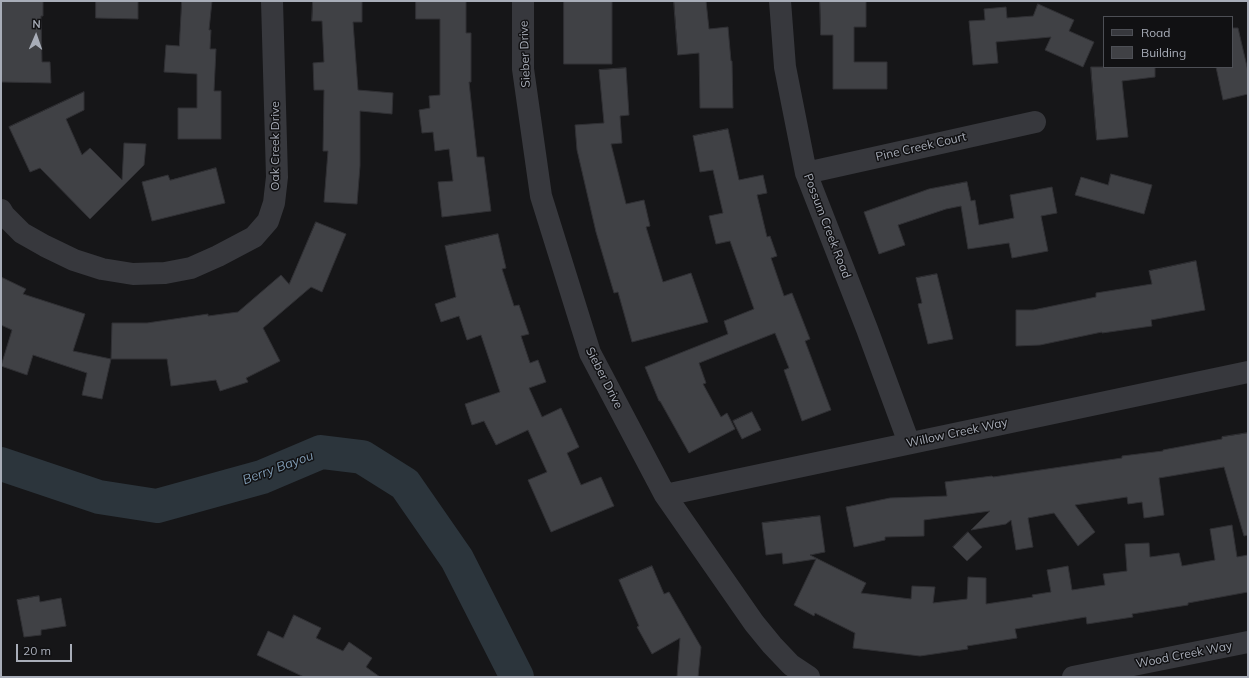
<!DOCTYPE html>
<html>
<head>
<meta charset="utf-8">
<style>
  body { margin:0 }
  #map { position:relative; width:1249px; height:678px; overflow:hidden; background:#161618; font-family:Mulish,sans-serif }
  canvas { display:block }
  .frame { position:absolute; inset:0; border:2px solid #a8adb8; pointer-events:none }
  .legend { position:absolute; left:1103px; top:16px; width:130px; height:52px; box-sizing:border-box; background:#111113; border:1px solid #4d4f55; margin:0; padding:5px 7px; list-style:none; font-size:12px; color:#a8adb8 }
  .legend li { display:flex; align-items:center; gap:8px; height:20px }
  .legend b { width:20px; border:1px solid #4d4f55 }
  .north { position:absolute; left:16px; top:16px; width:40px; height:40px; -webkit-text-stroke:3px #111113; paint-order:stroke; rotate:2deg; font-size:11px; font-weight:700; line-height:16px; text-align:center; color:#a8adb8 }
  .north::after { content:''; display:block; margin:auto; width:14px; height:18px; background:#a8adb8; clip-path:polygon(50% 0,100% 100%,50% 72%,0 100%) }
  .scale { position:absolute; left:16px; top:644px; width:56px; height:18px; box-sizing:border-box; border:2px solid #a8adb8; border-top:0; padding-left:5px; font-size:12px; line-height:14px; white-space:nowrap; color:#a8adb8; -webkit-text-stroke:3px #111113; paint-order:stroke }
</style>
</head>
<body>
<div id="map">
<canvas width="1249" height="678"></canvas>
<div class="frame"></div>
<ul class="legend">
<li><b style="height:5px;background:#37383d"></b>Road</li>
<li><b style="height:11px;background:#404145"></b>Building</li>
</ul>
<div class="north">N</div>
<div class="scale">20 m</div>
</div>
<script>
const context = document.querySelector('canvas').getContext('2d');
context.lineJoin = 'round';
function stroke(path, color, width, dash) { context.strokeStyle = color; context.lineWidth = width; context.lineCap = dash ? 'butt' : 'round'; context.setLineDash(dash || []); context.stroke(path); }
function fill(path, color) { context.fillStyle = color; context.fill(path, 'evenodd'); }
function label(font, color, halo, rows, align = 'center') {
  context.font = font + ' Mulish,sans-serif'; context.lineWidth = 3; context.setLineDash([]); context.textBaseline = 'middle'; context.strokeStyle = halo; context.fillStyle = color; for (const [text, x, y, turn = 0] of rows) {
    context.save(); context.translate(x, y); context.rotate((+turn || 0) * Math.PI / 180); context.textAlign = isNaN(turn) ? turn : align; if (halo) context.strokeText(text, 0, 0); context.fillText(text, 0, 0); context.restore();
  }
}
stroke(new Path2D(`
  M 1,464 L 99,497 L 157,506 L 262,477 L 321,452 L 362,457 L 405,484 L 457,559 L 517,677`), '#2c353c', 34);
const building = new Path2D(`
  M 1,1 L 43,1 L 43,16 L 41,16 L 42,62 L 50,62 L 51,83 L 2,82 Z
  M 96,1 L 138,1 L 138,19 L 96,18 Z
  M 182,1 L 212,1 L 209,30 L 211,30 L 210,49 L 216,49 L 214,91 L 221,91 L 221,139 L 178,139 L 178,108 L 197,108 L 197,74 L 164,72 L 166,45 L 179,46 Z
  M 313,1 L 362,1 L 362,22 L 353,22 L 358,90 L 393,93 L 392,114 L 360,111 L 360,166 L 357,204 L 324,202 L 328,151 L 323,151 L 324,90 L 314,90 L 313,63 L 324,62 L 322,21 L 312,21 Z
  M 416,1 L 466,1 L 466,33 L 471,33 L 471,82 L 469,82 L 477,157 L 484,157 L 491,211 L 442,217 L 438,182 L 453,181 L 449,149 L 435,151 L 433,132 L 422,133 L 419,110 L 430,108 L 429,96 L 440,95 L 440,19 L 416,19 Z
  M 564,1 L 612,1 L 612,64 L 564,64 Z
  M 674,1 L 706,1 L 709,29 L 728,27 L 731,61 L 732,61 L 733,108 L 700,108 L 699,53 L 678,55 Z
  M 820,1 L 866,1 L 866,27 L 854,27 L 854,62 L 887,62 L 887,89 L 833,89 L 833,35 L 821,35 Z
  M 1038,4 L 1074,20 L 1069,31 L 1094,42 L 1083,67 L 1045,50 L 1051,37 L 996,42 L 998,63 L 973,65 L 969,21 L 985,20 L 984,9 L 1006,7 L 1007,18 L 1033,16 Z
  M 1232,28 L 1238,28 L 1248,71 L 1248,94 L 1223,100 L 1216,67 L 1232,67 Z
  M 1091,67 L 1155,67 L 1155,77 L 1122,81 L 1128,137 L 1097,140 Z
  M 626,68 L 629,115 L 620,116 L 622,143 L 611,144 L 626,204 L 644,200 L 650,226 L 646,227 L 663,282 L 691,273 L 708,322 L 632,342 L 618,292 L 614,293 L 596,232 L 577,150 L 575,125 L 604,123 L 599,70 Z
  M 84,92 L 84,110 L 66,119 L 82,155 L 90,148 L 122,180 L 124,143 L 146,144 L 144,165 L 90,219 L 40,168 L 30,172 L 9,127 Z
  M 728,129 L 739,180 L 763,175 L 767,193 L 757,195 L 767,237 L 770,236 L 777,256 L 771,258 L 784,296 L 792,293 L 810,339 L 805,341 L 831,410 L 802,421 L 784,370 L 789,368 L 775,333 L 699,363 L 706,383 L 703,384 L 721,417 L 727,413 L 735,429 L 689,453 L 660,401 L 659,401 L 645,367 L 728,334 L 724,321 L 754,309 L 730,241 L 716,244 L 709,216 L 723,213 L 713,170 L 700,172 L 693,136 Z
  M 216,168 L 225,203 L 152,221 L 142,182 L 168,175 L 170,180 Z
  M 1111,174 L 1152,185 L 1144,214 L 1075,195 L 1081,177 L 1108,185 Z
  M 967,182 L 971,201 L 975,200 L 979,225 L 1014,218 L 1010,195 L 1052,187 L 1057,213 L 1041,216 L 1048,251 L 1012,258 L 1009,243 L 968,249 L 961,206 L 946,209 L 898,225 L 905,245 L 879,254 L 864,212 L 929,189 Z
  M 316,222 L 346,234 L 322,292 L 311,287 L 263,328 L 280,361 L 246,378 L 248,382 L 220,391 L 216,380 L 171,386 L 167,359 L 111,359 L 112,323 L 147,323 L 208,314 L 208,316 L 238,312 L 281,275 L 289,284 Z
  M 498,234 L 506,268 L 502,269 L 514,306 L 519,305 L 529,334 L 521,336 L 530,363 L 538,360 L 546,382 L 529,388 L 542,417 L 561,408 L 579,447 L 567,453 L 581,485 L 601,477 L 614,506 L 551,532 L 528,480 L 547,472 L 528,430 L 496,445 L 484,421 L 472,425 L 465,404 L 500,392 L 481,335 L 467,340 L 459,316 L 441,322 L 435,304 L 456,297 L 445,246 Z
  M 1196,261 L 1205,310 L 1151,320 L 1152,326 L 1102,333 L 1102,332 L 1040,345 L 1016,346 L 1016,310 L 1033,310 L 1096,297 L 1096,293 L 1152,284 L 1149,271 Z
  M 937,274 L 953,339 L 928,344 L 918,304 L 922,303 L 916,278 Z
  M 1,277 L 26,289 L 23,294 L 85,314 L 73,351 L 111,359 L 102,399 L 82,395 L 87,373 L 33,355 L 27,375 L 1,366 L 12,330 L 1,325 Z
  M 752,412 L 761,430 L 742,439 L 733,421 Z
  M 1248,433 L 1248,535 L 1244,536 L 1224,467 L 1159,478 L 1164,515 L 1144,518 L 1142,502 L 1128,504 L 1127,497 L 1075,505 L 1095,532 L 1078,546 L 1054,513 L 1028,518 L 1033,547 L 1016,550 L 1011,520 L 1006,524 L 971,530 L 990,511 L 924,520 L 924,536 L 885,537 L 885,540 L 854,547 L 846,507 L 890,498 L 947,496 L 945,482 L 992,476 L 993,477 L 1122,458 L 1122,456 L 1163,451 L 1163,450 L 1222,439 L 1222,437 Z
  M 820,516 L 825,552 L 810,555 L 866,583 L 861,593 L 911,599 L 912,586 L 935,587 L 933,603 L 967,599 L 968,577 L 986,578 L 986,604 L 1033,597 L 1032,595 L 1051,592 L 1047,570 L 1068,566 L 1072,590 L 1105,585 L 1103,574 L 1127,571 L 1125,544 L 1149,543 L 1150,557 L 1179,553 L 1182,566 L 1215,560 L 1210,529 L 1232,525 L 1237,557 L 1248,555 L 1248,592 L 1188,603 L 1188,605 L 1132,614 L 1133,617 L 1087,624 L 1086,617 L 1015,629 L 1017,638 L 967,646 L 968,649 L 920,656 L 853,648 L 855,633 L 815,613 L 814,616 L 794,605 L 816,559 L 783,564 L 782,553 L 766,555 L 762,523 Z
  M 968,532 L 982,547 L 967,561 L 953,547 Z
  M 652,566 L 664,594 L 669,592 L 701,647 L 698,677 L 677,677 L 680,638 L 652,654 L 637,627 L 639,626 L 619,580 Z
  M 39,596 L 40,602 L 61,598 L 66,626 L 41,630 L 41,635 L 24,637 L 17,600 Z
  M 294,615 L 321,628 L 316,638 L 343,651 L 349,642 L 372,658 L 366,667 L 380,677 L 304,677 L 257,655 L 268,631 L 283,638 Z`);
fill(building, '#404145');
stroke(building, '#303034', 1);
stroke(new Path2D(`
  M 523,1 L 523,69 L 541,196 L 590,353 L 665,495 L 754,623 L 772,645 L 791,665 L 809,677
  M 780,1 L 785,67 L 806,173 L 867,329 L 909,443
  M 806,173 L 1035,122
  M 1,210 L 4,215 L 22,233 L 45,246 L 74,260 L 102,269 L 133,274 L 165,273 L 191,268 L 218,256 L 254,237 L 268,221 L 274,203 L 277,177 L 272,1
  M 665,495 L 1248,372
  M 1073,677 L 1248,642`), '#37383d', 22);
label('12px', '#a8adb8', '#111113', [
  ["Sieber Drive",525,54,-92],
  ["Oak Creek Drive",275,146,-90],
  ["Pine Creek Court",921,147,-13],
  ["Possum Creek Road",827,226,69],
  ["Sieber Drive",604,378,63],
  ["Willow Creek Way",957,433,-12],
  ["Wood Creek Way",1184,655,-11]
]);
label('italic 13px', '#7f9bb3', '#111113', [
  ["Berry Bayou",278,468,-20]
]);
</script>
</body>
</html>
